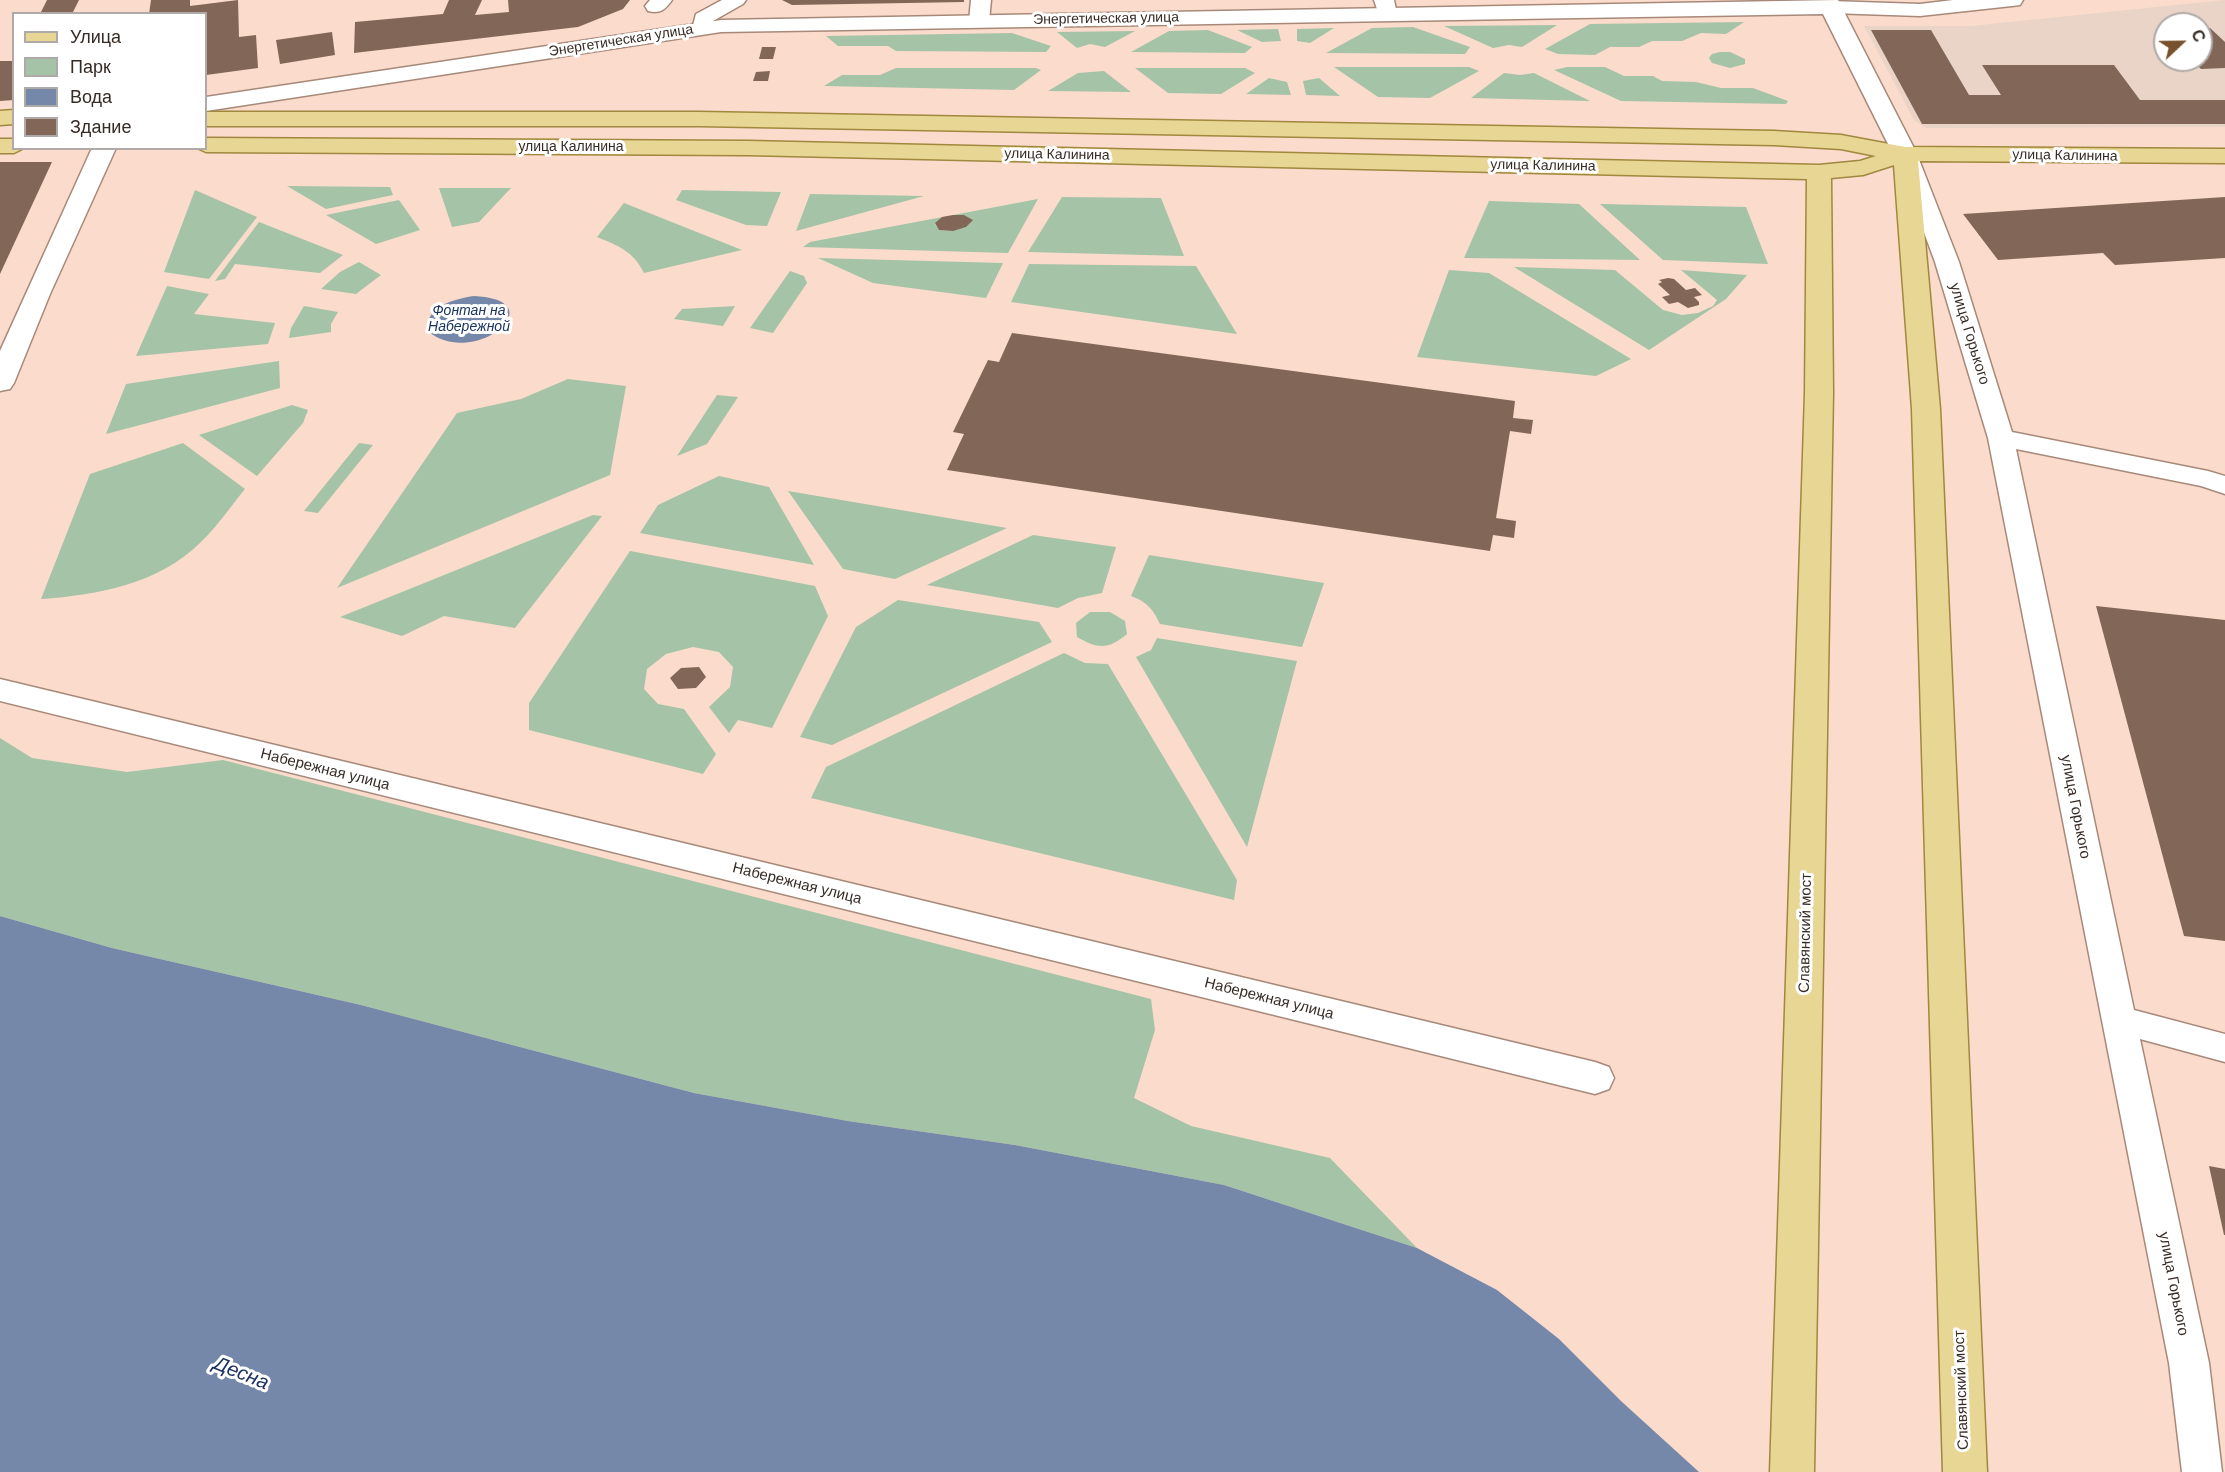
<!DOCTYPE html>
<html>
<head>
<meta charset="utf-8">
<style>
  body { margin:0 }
  #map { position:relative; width:2225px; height:1472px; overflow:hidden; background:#fbdbcb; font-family:"DM Sans",sans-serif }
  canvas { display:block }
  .legend { position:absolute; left:12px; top:12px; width:195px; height:138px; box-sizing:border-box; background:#fff; border:2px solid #afaaa8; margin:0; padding:8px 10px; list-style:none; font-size:18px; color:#372b25 }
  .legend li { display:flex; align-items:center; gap:12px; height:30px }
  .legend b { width:30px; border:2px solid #afaaa8 }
  .north { position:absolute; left:2153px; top:12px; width:60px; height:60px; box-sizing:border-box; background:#fff; border:2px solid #afaaa8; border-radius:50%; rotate:68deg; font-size:16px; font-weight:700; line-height:24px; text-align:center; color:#372b25 }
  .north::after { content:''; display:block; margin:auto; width:21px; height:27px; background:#76512c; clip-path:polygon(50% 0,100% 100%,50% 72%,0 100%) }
</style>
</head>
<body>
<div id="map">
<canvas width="2225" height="1472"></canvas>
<ul class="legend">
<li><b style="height:8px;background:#e8d694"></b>Улица</li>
<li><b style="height:16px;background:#a5c3a7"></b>Парк</li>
<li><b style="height:16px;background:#7588a9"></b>Вода</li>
<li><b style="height:16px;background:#826758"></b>Здание</li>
</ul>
<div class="north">С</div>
</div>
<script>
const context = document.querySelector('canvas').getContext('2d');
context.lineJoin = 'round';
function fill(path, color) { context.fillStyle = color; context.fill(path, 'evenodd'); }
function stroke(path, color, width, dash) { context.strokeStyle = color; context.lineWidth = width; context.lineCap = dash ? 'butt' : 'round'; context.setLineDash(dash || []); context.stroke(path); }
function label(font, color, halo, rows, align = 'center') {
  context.font = font + ' "DM Sans",sans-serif'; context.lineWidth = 6; context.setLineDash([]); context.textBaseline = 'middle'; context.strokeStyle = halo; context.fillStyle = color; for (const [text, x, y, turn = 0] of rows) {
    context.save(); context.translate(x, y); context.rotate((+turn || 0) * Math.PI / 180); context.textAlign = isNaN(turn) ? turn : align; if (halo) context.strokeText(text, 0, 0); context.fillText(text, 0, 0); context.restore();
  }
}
fill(new Path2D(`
  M 2225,0 L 2225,127 L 1926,128 L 1914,120 L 1864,26 L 1971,26 ZM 2165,24 L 2201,24 L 2201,60 L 2165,60 Z`), '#e9d4c7');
fill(new Path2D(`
  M 1744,22 L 1726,34 L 1701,33 L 1682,41 L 1652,41 L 1639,47 L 1610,47 L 1595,55 L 1558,54 L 1545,49 L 1590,24 Z
  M 1557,25 L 1522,47 L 1509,45 L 1493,48 L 1444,26 Z
  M 1413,27 L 1470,47 L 1465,54 L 1326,53 L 1372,28 Z
  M 1334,28 L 1310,43 L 1297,41 L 1297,29 Z
  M 1278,29 L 1281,41 L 1262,42 L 1237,30 Z
  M 1208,30 L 1252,47 L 1245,53 L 1131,52 L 1169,31 Z
  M 1135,31 L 1105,47 L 1090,44 L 1077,48 L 1057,32 Z
  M 1012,33 L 1051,46 L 1046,52 L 896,51 L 888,46 L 838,46 L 826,36 Z
  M 1720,52 L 1730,52 L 1745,59 L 1745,64 L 1730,68 L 1712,63 L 1709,58 L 1712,54 Z
  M 1334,67 L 1469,67 L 1479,71 L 1430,98 L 1378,97 Z
  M 1567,67 L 1605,67 L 1624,76 L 1653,76 L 1662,81 L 1696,82 L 1721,88 L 1753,88 L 1788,101 L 1786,104 L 1621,101 L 1554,70 Z
  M 896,68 L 1036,68 L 1041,70 L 1014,90 L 824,86 L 842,75 L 880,75 Z
  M 1135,68 L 1245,68 L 1255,73 L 1221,94 L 1168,93 Z
  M 1104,71 L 1131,92 L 1048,91 L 1078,73 Z
  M 1504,73 L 1520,75 L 1534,73 L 1590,101 L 1471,98 Z
  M 1269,78 L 1287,82 L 1291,95 L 1246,94 Z
  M 1319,78 L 1340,96 L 1306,95 L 1303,81 Z
  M 287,186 L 390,187 L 393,195 L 326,209 Z
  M 439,188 L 511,188 L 479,222 L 452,227 Z
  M 195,190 L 257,217 L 209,279 L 164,272 Z
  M 682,190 L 781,192 L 767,226 L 746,225 L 676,200 Z
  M 810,194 L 924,196 L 796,231 Z
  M 1062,197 L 1161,198 L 1184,256 L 1028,252 Z
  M 1038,199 L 1008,253 L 803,247 L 810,242 ZM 953,215 L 964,215 L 972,220 C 962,230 953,231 940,230 L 935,224 L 942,217 Z
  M 399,200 L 420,230 L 376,244 L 326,215 Z
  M 1489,201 L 1579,204 L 1640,260 L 1464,258 Z
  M 624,203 L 742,250 L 644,273 C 633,251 619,246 597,237 Z
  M 1600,204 L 1746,207 L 1768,264 L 1663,260 Z
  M 259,222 L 343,255 L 320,273 L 235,264 L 225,279 L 215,281 Z
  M 818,258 L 1003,263 L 986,298 L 873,283 Z
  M 359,262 L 381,275 L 356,294 L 321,289 L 340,272 Z
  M 1029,264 L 1196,266 L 1237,334 L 1011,302 Z
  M 1514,267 L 1615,270 L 1663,310 L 1682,315 L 1698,313 L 1713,306 L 1717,300 L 1681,270 L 1747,275 L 1726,299 L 1649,350 Z
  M 1449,270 L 1489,273 L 1631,359 L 1596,376 L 1417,357 Z
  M 790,271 L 804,276 L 807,283 L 773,333 L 750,328 Z
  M 167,286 L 209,294 L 194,314 L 275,323 L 268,344 L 136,356 Z
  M 304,306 L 338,312 L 331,324 L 331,332 L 289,338 L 291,328 Z
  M 735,306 L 723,326 L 674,319 L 682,309 Z
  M 279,361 L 280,388 L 106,434 L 126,384 Z
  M 568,379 L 626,386 L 610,475 L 337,588 L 457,413 L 521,399 Z
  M 717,395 L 738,397 L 707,444 L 677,456 Z
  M 292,405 L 308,410 L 303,423 L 257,476 L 199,435 Z
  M 183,443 L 245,489 C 231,506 217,527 201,542 C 159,584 98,595 41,599 L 90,474 Z
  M 359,443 L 373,445 L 318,513 L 304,511 Z
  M 719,476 L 769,487 L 814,565 L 640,533 L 658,505 Z
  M 788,491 L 1007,528 L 895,579 L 843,569 Z
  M 593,515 L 602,516 L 515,628 L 444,616 L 402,636 L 340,617 Z
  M 1033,535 L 1116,547 L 1102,593 L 1078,598 L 1058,608 L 927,585 Z
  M 630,551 L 815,586 L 828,616 L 772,728 L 738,720 L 729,733 L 709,707 L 730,687 L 733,667 L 719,652 L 693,647 L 666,654 L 647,669 L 644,689 L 658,704 L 684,709 L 716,754 L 703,774 L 529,730 L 529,703 Z
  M 1149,555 L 1324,583 L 1302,647 L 1160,624 C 1153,609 1147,602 1131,596 Z
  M 898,600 L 1039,622 L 1052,642 L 832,745 L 800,737 L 856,627 Z
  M 1090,612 L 1110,612 L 1125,621 L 1127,634 C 1108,650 1098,649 1077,637 L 1076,623 Z
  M 1157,638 L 1297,661 L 1247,847 L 1136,657 L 1151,650 Z
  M 1064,653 L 1085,663 L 1108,664 L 1237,880 L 1234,900 L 811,798 L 826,767 Z
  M 0,738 L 32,758 L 127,772 L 223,760 L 1151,999 L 1155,1030 L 1134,1098 L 1191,1126 L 1330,1158 L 1417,1248 L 1224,1185 L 1015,1145 L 848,1121 L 694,1093 L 361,1005 L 112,948 L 0,916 Z`), '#a5c3a7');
fill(new Path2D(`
  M 474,296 C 558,300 473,370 428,331 C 424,306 455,299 474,296 Z
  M 0,916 L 112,948 L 361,1005 L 694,1093 L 848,1121 L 1015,1145 L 1224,1185 L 1417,1248 L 1497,1290 L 1559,1339 L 1621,1401 L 1699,1472 L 0,1472 Z`), '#7588a9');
fill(new Path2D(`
  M 47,0 L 79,0 L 72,14 L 40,14 Z
  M 151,0 L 190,0 L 190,6 L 238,0 L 239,37 L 256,35 L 258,68 L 206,75 L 206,14 L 149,14 Z
  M 449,0 L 482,0 L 475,15 L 509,12 L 508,0 L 630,0 L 623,9 L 578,27 L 354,53 L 355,22 L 443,14 Z
  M 782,0 L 964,0 L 964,2 L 792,5 Z
  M 2201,28 L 2210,28 L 2225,42 L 2225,68 L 2201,69 L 2191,60 L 2201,60 Z
  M 1871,30 L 1931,30 L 1969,95 L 2001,95 L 1982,65 L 2114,65 L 2140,100 L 2225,100 L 2225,124 L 1922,124 Z
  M 332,32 L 335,55 L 280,64 L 276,40 Z
  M 762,47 L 776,47 L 773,59 L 759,59 Z
  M 0,61 L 14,61 L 14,100 L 0,101 Z
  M 770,71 L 768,81 L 753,81 L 756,72 Z
  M 0,162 L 52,162 L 0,274 Z
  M 2225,197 L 2225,258 L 2115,265 L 2103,253 L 1998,260 L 1963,214 Z
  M 953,215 L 964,215 L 973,220 L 966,227 L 953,231 L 939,230 L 935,223 L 942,217 Z
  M 1668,278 L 1674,279 L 1686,290 L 1695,288 L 1702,295 L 1694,297 L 1699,302 L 1699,305 L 1688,308 L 1678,302 L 1669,304 L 1662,297 L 1670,295 L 1658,284 L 1662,282 L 1659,280 Z
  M 1012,333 L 1515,401 L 1513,418 L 1533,420 L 1531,434 L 1510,431 L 1496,518 L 1516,521 L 1514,538 L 1493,535 L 1490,551 L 947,470 L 964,434 L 953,432 L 988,360 L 999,362 Z
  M 2096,606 L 2225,620 L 2225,941 L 2184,936 Z
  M 699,667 L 706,677 L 696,688 L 678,689 L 670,678 L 681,668 Z
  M 2209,1166 L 2225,1169 L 2225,1235 L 2224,1235 Z`), '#826758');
const service = new Path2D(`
  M 722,0 L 746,0 L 743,4 L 713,21 L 709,33 L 695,33 L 692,29 L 696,14 Z
  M 971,0 L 991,0 L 989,21 L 986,25 L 972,25 L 969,21 Z
  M 1374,0 L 1394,0 L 1397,14 L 1394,18 L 1380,18 Z
  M 1907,151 L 1915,152 L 1918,157 L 1959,262 L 2012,432 L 2208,471 L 2225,476 L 2225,494 L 2201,486 L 2016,449 L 2134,1010 L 2225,1034 L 2225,1062 L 2140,1039 L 2209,1363 L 2222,1472 L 2182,1472 L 2169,1363 L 1988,438 L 1935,262 L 1896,157 L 1899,152 Z`);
const pedestrian = new Path2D(`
  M 650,0 L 672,0 C 665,10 660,14 648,11 L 645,6 Z
  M 0,679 L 1595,1062 L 1609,1067 L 1614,1078 L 1609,1089 L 1595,1094 L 0,701 Z`);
const minor = new Path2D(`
  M 1953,0 L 2023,0 L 2020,5 L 2012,6 L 1920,16 L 1830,13 L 1822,12 L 1819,7 L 1822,2 L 1830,1 L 1920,4 Z
  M 92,148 L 116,148 L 50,294 L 14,383 L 10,389 L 0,391 L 0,351 Z`);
const tertiary = new Path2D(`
  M 1838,0 L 1917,154 L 1913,159 L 1905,161 L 1897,159 L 1893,154 L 1823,14 L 721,32 L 206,111 L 206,97 L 721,20 Z`);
const primary = new Path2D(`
  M 14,110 L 14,124 L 0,125 L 0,111 Z
  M 206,112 L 699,112 L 1774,131 L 1841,135 L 1905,147 L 2225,149 L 2225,163 L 1918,161 L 1940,409 L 1987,1472 L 1943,1472 L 1912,409 L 1894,165 L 1863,175 L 1831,178 L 1833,393 L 1814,1472 L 1770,1472 L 1805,393 L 1807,179 L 748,155 L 206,152 L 197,148 L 206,148 L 206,138 L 748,141 L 1819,165 L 1860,161 L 1876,156 L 1841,149 L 1774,145 L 699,126 L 206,126 Z
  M 0,139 L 14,139 L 14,148 L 24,148 L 14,153 L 0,153 Z`);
stroke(service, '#a7897a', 3);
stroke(pedestrian, '#a7897a', 3);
stroke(minor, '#a7897a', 3);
stroke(tertiary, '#a7897a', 3);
stroke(primary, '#a0883e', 3);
fill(service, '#fff');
fill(pedestrian, '#fff');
fill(minor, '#fff');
fill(tertiary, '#fff');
fill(primary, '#e8d694');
label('14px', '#372b25', '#fff', [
  ["Энергетическая улица",1106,19,-1],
  ["Энергетическая улица",621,41,-9],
  ["улица Калинина",571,147],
  ["улица Калинина",1057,155,1],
  ["улица Калинина",2065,156,1],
  ["улица Калинина",1543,166,1]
]);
label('italic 14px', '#1b3460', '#fff', [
  ["Фонтан на",469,311],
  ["Набережной",469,327]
]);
label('15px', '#372b25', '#fff', [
  ["улица Горького",1969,334,73],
  ["Набережная улица",325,770,14],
  ["улица Горького",2075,807,79],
  ["Набережная улица",797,884,14],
  ["Славянский мост",1806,933,-89],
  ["Набережная улица",1269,999,14],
  ["улица Горького",2173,1284,79],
  ["Славянский мост",1962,1390,-92]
]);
label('italic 20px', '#1b3460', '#fff', [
  ["Десна",241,1374,22]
]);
</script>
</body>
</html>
